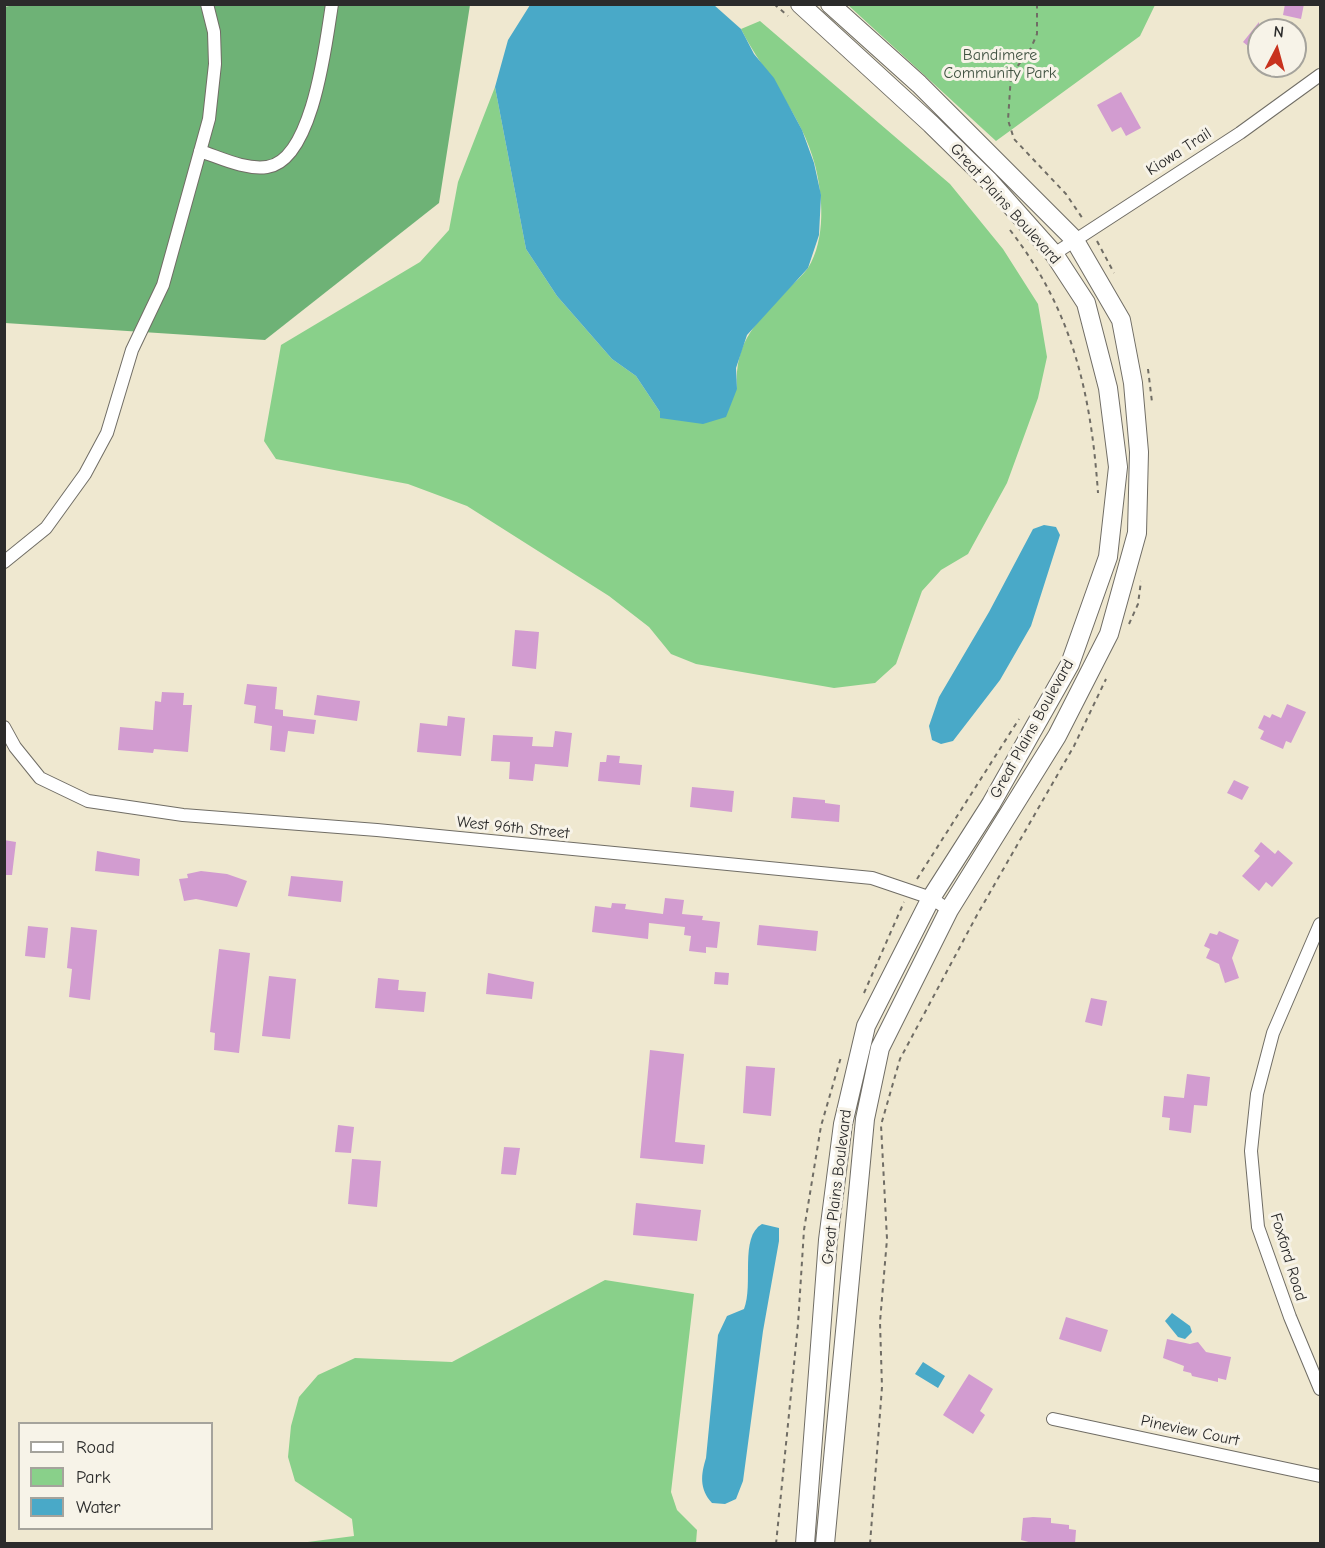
<!DOCTYPE html>
<html>
<head>
<meta charset="utf-8">
<style>
  body { margin:0 }
  #map { position:relative; width:1325px; height:1548px; overflow:hidden; background:#efe8d0; font-family:"Comic Neue",sans-serif }
  canvas { display:block }
  .frame { position:absolute; inset:0; border:6px solid #2b2b2b; pointer-events:none }
  .legend { position:absolute; left:18px; top:1422px; width:195px; height:108px; box-sizing:border-box; background:#f7f3e8; border:2px solid #a5a39c; margin:0; padding:8px 10px; list-style:none; font-size:18px; color:#2b2b2b }
  .legend li { display:flex; align-items:center; gap:12px; height:30px }
  .legend b { width:30px; border:2px solid #a5a39c }
  .north { position:absolute; left:1247px; top:18px; width:60px; height:60px; box-sizing:border-box; background:#f7f3e8; border:2px solid #a5a39c; border-radius:50%; rotate:6deg; font-size:16px; font-weight:700; line-height:24px; text-align:center; color:#2b2b2b }
  .north::after { content:''; display:block; margin:auto; width:21px; height:27px; background:#c8321e; clip-path:polygon(50% 0,100% 100%,50% 72%,0 100%) }
</style>
</head>
<body>
<div id="map">
<canvas width="1325" height="1548"></canvas>
<div class="frame"></div>
<ul class="legend">
<li><b style="height:8px;background:#fff"></b>Road</li>
<li><b style="height:16px;background:#89d08a"></b>Park</li>
<li><b style="height:16px;background:#49a9c8"></b>Water</li>
</ul>
<div class="north">N</div>
</div>
<script>
const context = document.querySelector('canvas').getContext('2d');
context.lineJoin = 'round';
function fill(path, color) { context.fillStyle = color; context.fill(path, 'evenodd'); }
function stroke(path, color, width, dash) { context.strokeStyle = color; context.lineWidth = width; context.lineCap = dash ? 'butt' : 'round'; context.setLineDash(dash || []); context.stroke(path); }
function label(font, color, halo, rows, align = 'center') {
  context.font = font + ' "Comic Neue",sans-serif'; context.lineWidth = 6; context.setLineDash([]); context.textBaseline = 'middle'; context.strokeStyle = halo; context.fillStyle = color; for (const [text, x, y, turn = 0] of rows) {
    context.save(); context.translate(x, y); context.rotate((+turn || 0) * Math.PI / 180); context.textAlign = isNaN(turn) ? turn : align; if (halo) context.strokeText(text, 0, 0); context.fillText(text, 0, 0); context.restore();
  }
}
fill(new Path2D(`
  M 848,5 L 1155,5 L 1140,36 L 996,141 Z
  M 760,21 L 950,184 L 1003,249 L 1038,304 L 1047,357 L 1038,398 L 1007,483 L 968,554 L 941,570 L 922,591 L 896,664 L 875,683 L 834,688 L 696,664 L 671,654 L 649,627 L 609,596 L 467,506 L 408,484 L 276,459 L 264,441 L 281,345 L 420,262 L 449,230 L 458,182 L 495,87 L 526,249 L 557,296 L 612,359 L 636,376 L 660,412 L 660,418 L 737,389 C 734,339 758,322 789,288 C 795,282 803,275 808,268 C 826,239 823,196 815,165 C 802,114 764,74 741,29 Z
  M 605,1280 L 694,1294 L 671,1492 L 677,1510 L 697,1530 L 696,1543 L 300,1543 L 354,1536 L 352,1519 L 295,1481 L 288,1457 L 291,1426 L 299,1397 L 318,1375 L 355,1358 L 452,1362 Z`), '#89d08a');
fill(new Path2D(`
  M 20,4 L 470,5 L 439,203 L 265,340 L 5,323 L 4,7 Z`), '#6eb276');
fill(new Path2D(`
  M 530,5 L 714,5 L 741,29 L 754,54 L 774,78 L 802,130 L 814,163 L 821,195 L 819,235 L 808,268 L 747,335 L 736,368 L 737,389 L 726,417 L 703,424 L 660,418 L 660,412 L 636,376 L 612,359 L 557,296 L 526,249 L 495,87 L 508,40 Z
  M 1044,525 L 1056,527 L 1060,535 L 1031,626 L 1000,680 L 953,741 L 941,744 L 932,740 L 929,726 L 939,697 L 989,612 L 1033,529 Z
  M 762,1224 L 779,1228 L 779,1241 L 763,1331 L 743,1481 L 736,1499 L 725,1504 L 712,1503 C 699,1489 701,1474 706,1458 L 718,1335 L 727,1316 L 744,1309 C 754,1285 739,1237 762,1224 Z
  M 1172,1313 L 1190,1326 L 1192,1332 L 1185,1339 L 1178,1337 L 1165,1321 Z
  M 923,1362 L 945,1376 L 938,1388 L 915,1374 Z`), '#49a9c8');
fill(new Path2D(`
  M 1285,4 L 1304,4 L 1301,19 L 1283,15 Z
  M 1259,22 L 1259,55 L 1243,42 Z
  M 1121,92 L 1141,128 L 1126,136 L 1121,127 L 1112,132 L 1097,105 Z
  M 515,630 L 539,632 L 536,669 L 512,666 Z
  M 247,684 L 277,687 L 275,709 L 283,710 L 283,716 L 316,720 L 314,734 L 288,731 L 285,752 L 270,750 L 272,726 L 254,723 L 256,706 L 244,704 Z
  M 162,692 L 184,693 L 183,705 L 192,705 L 188,752 L 154,749 L 153,753 L 118,750 L 120,727 L 153,730 L 155,701 L 161,702 Z
  M 317,695 L 360,701 L 357,721 L 314,715 Z
  M 1287,704 L 1306,712 L 1291,743 L 1286,741 L 1283,749 L 1260,739 L 1264,731 L 1258,728 L 1264,715 L 1270,718 L 1272,714 L 1281,718 Z
  M 448,716 L 465,718 L 461,756 L 417,752 L 420,723 L 447,726 Z
  M 555,731 L 572,733 L 568,767 L 535,764 L 533,781 L 509,779 L 510,762 L 491,761 L 493,735 L 533,737 L 532,746 L 553,747 Z
  M 607,755 L 620,756 L 619,763 L 642,765 L 640,785 L 598,781 L 600,762 L 606,762 Z
  M 1234,780 L 1249,787 L 1242,800 L 1227,793 Z
  M 692,787 L 734,791 L 732,812 L 690,807 Z
  M 793,797 L 825,800 L 825,803 L 840,805 L 839,822 L 791,818 Z
  M 4,840 L 16,842 L 12,875 L 4,875 Z
  M 1261,842 L 1275,854 L 1278,850 L 1293,863 L 1272,887 L 1266,882 L 1259,891 L 1242,876 L 1260,856 L 1254,851 Z
  M 97,851 L 140,859 L 139,876 L 95,871 Z
  M 201,871 L 227,874 L 247,881 L 237,907 L 196,899 L 184,901 L 179,879 L 188,878 L 187,874 Z
  M 291,876 L 343,881 L 341,902 L 288,896 Z
  M 665,898 L 684,900 L 682,914 L 703,916 L 702,920 L 720,922 L 717,948 L 706,947 L 706,953 L 689,951 L 691,936 L 684,935 L 685,927 L 649,923 L 648,939 L 592,932 L 595,906 L 611,908 L 612,903 L 626,904 L 625,909 L 663,914 Z
  M 759,925 L 818,931 L 816,951 L 757,945 Z
  M 28,926 L 48,928 L 45,958 L 25,956 Z
  M 71,927 L 97,930 L 90,1000 L 69,997 L 72,969 L 67,968 Z
  M 1219,931 L 1239,940 L 1232,958 L 1239,978 L 1225,983 L 1219,964 L 1206,958 L 1210,949 L 1204,946 L 1210,933 L 1217,935 Z
  M 219,949 L 250,953 L 239,1053 L 214,1050 L 215,1033 L 210,1032 Z
  M 715,972 L 729,973 L 728,985 L 714,984 Z
  M 488,973 L 534,982 L 532,999 L 486,994 Z
  M 269,976 L 296,979 L 290,1039 L 262,1036 Z
  M 378,978 L 399,980 L 398,990 L 426,992 L 424,1012 L 375,1008 Z
  M 1091,998 L 1107,1001 L 1102,1026 L 1085,1022 Z
  M 650,1050 L 684,1054 L 675,1142 L 705,1145 L 703,1164 L 640,1158 Z
  M 746,1066 L 775,1068 L 771,1116 L 743,1113 Z
  M 1187,1074 L 1210,1077 L 1207,1106 L 1194,1105 L 1191,1133 L 1169,1130 L 1170,1118 L 1162,1117 L 1164,1096 L 1184,1098 Z
  M 338,1125 L 354,1127 L 351,1153 L 335,1152 Z
  M 504,1147 L 520,1148 L 516,1175 L 501,1174 Z
  M 352,1159 L 381,1161 L 377,1207 L 348,1204 Z
  M 636,1203 L 701,1210 L 697,1241 L 633,1235 Z
  M 1066,1317 L 1108,1330 L 1101,1352 L 1059,1339 Z
  M 1167,1339 L 1190,1344 L 1198,1342 L 1206,1352 L 1231,1357 L 1226,1380 L 1218,1378 L 1218,1382 L 1192,1376 L 1191,1373 L 1183,1371 L 1184,1366 L 1163,1358 Z
  M 969,1374 L 993,1389 L 980,1411 L 985,1415 L 973,1434 L 943,1415 Z
  M 1033,1517 L 1051,1518 L 1051,1523 L 1069,1525 L 1069,1529 L 1076,1530 L 1075,1544 L 1036,1544 L 1021,1540 L 1023,1518 Z`), '#d29cd0');
const street = new Path2D(`
  M 200,151 C 221,158 245,170 267,167 C 313,161 326,42 332,4
  M 1054,254 L 1240,133 L 1320,75
  M 4,562 L 46,528 L 85,474 L 107,433 L 132,350 L 163,285 L 209,119 L 215,64 L 214,32 L 207,4
  M 4,727 L 15,747 L 40,778 L 88,801 L 183,815 L 377,830 L 872,878 L 931,898 L 949,910
  M 1320,924 L 1273,1033 L 1257,1094 L 1251,1151 L 1258,1227 L 1290,1317 L 1320,1389
  M 1053,1419 L 1320,1476`);
const primary = new Path2D(`
  M 800,4 L 931,124 L 989,181 L 1054,254 L 1086,303 L 1108,388 L 1118,467 L 1108,557 L 1070,664 L 991,804 L 931,898 L 866,1026 L 843,1124 L 828,1240 L 805,1544
  M 825,1544 L 865,1119 L 880,1048 L 949,910 L 1057,736 L 1109,634 L 1137,533 L 1139,452 L 1133,383 L 1121,320 L 1074,239 L 919,84 L 830,4`);
stroke(street, '#706d65', 14);
stroke(primary, '#706d65', 20);
stroke(new Path2D(`
  M 774,4 L 788,16
  M 1037,4 L 1037,34 L 1031,48 L 1011,75 L 1008,120 L 1014,139 L 1066,194 L 1083,219
  M 1010,230 C 1073,311 1091,394 1098,493
  M 1097,241 L 1114,273
  M 1148,369 L 1152,402
  M 1129,624 L 1138,604 L 1141,581
  M 917,879 L 1019,719
  M 864,993 L 904,902
  M 776,1544 L 798,1324 L 804,1230 L 821,1126 L 841,1057
  M 870,1544 L 882,1387 L 880,1322 L 887,1239 L 881,1125 L 900,1059 L 977,915 L 1074,746 L 1106,679`), '#706d65', 2, [4.5, 4.5]);
stroke(street, '#fff', 12);
stroke(primary, '#fff', 18);
label('16px', '#425443', '#f7f3e8', [
  ["Bandimere",1000,55],
  ["Community Park",1000,73]
]);
label('16px', '#2b2b2b', '#f7f3e8', [
  ["Kiowa Trail",1179,152,-33],
  ["Great Plains Boulevard",1005,204,48],
  ["Great Plains Boulevard",1032,729,-61],
  ["West 96th Street",513,828,6],
  ["Great Plains Boulevard",837,1187,-83],
  ["Foxford Road",1288,1257,73],
  ["Pineview Court",1190,1431,12]
]);
</script>
</body>
</html>
